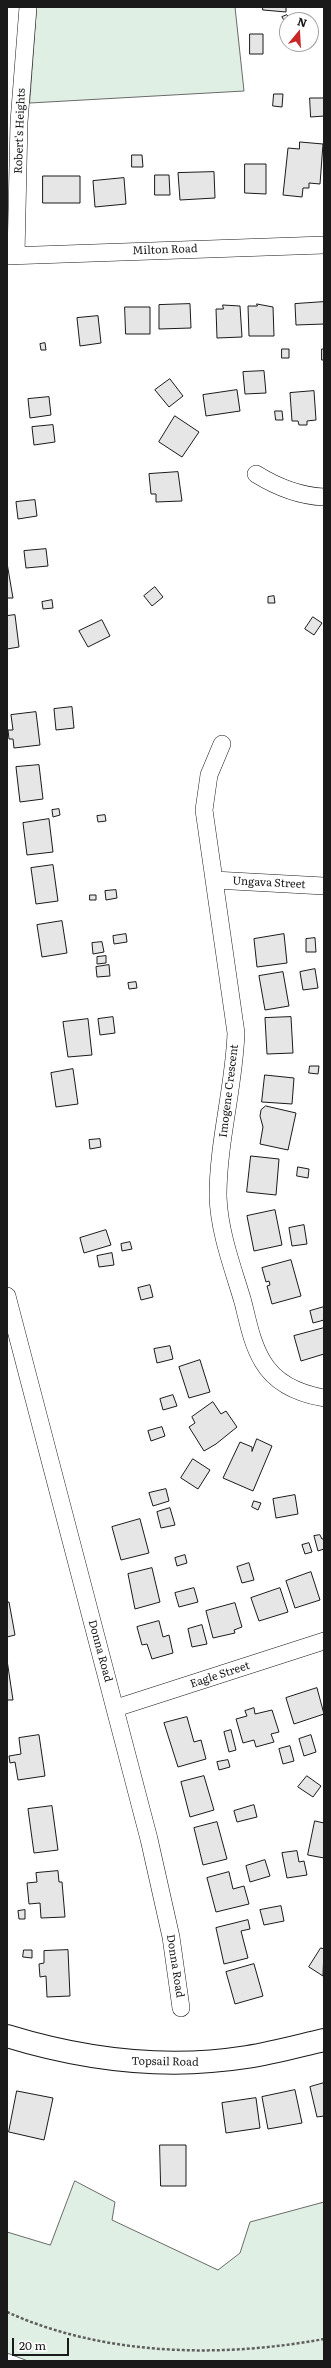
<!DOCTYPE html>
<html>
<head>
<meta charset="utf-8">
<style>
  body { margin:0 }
  #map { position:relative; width:331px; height:2368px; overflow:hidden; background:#fff; font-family:Literata,serif }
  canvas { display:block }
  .frame { position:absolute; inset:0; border:8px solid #1a1a1a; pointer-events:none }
  .north { position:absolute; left:279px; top:12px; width:40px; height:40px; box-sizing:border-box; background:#fff; border:1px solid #a3a3a3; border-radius:50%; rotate:18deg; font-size:11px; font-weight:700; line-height:16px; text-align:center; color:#1a1a1a }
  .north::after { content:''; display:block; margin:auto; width:14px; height:18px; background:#c62828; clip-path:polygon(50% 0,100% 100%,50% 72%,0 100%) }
  .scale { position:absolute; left:12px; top:2338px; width:57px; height:18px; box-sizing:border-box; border:2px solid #1a1a1a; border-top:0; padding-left:5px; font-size:12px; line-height:14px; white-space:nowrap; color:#1a1a1a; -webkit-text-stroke:3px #fff; paint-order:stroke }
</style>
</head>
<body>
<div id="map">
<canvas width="331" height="2368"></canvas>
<div class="frame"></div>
<div class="north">N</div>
<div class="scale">20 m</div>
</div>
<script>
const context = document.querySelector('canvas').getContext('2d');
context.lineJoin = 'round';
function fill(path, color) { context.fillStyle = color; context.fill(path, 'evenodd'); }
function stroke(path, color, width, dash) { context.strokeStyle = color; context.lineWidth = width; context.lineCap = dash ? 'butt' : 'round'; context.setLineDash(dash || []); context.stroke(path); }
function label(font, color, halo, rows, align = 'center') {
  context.font = font + ' Literata,serif'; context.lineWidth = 3; context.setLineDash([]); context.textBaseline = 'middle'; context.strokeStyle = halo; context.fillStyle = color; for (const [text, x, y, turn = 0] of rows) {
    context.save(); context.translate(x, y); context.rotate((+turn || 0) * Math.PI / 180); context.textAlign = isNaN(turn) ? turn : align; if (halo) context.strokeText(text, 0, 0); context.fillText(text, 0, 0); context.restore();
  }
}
const green = new Path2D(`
  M 37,7 L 235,7 L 244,91 L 30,103 Z
  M 75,2181 L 115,2202 L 112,2220 L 218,2270 L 240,2253 L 250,2222 L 324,2202 L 324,2361 L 28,2361 L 7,2353 L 7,2232 L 50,2245 Z`);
fill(green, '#e0efe3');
stroke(green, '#6a6a6a', 1);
const building = new Path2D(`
  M 263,7 L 286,7 L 286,12 L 263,10 Z
  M 287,15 L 290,19 L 285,22 L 282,17 Z
  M 250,34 L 263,34 L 263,54 L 250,54 Z
  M 274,94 L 283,94 L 282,107 L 273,106 Z
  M 310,98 L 324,98 L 324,116 L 311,117 Z
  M 300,142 L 323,144 L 320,184 L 309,183 L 309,188 L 303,188 L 302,197 L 283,195 L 288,148 L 299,149 Z
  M 132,155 L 142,155 L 143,167 L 132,167 Z
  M 245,164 L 266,164 L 266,194 L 245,193 Z
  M 214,172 L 215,198 L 180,200 L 178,173 Z
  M 155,175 L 169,175 L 170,195 L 155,195 Z
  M 43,176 L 80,176 L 80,203 L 43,203 Z
  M 124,178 L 126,204 L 95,207 L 93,181 Z
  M 324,302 L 324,324 L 296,325 L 295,304 Z
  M 190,304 L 191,328 L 159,329 L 159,305 Z
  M 257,304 L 273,307 L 274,336 L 249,336 L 248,306 L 257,306 Z
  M 223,305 L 240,306 L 242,337 L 217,338 L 216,309 L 223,309 Z
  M 125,307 L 150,307 L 150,334 L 126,334 Z
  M 98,316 L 101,343 L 80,346 L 77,318 Z
  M 45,343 L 46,350 L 41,350 L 40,344 Z
  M 282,349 L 289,349 L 289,358 L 282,358 Z
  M 322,349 L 324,349 L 324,360 L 322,360 Z
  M 264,371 L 266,393 L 245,394 L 243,372 Z
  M 170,379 L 183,396 L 169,407 L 155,390 Z
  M 237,390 L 240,411 L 206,416 L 203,395 Z
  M 314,391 L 316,420 L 307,421 L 307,425 L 299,425 L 298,421 L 292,421 L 290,393 Z
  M 49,397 L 51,415 L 30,418 L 28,399 Z
  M 275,411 L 282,411 L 283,420 L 276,420 Z
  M 175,416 L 199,432 L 182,457 L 159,442 Z
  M 53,425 L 55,442 L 34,445 L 32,427 Z
  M 178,472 L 182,501 L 156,502 L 156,494 L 151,494 L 149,474 Z
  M 35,500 L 37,516 L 18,519 L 16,502 Z
  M 46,549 L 48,566 L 26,568 L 24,551 Z
  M 7,563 L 13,598 L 7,598 Z
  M 155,587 L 163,597 L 152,606 L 144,596 Z
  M 274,596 L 275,603 L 268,603 L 268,597 Z
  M 52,600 L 53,608 L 43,609 L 42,602 Z
  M 15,615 L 19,647 L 7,649 L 7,616 Z
  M 313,617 L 322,623 L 314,635 L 305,629 Z
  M 102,620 L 110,636 L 88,647 L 79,631 Z
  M 72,707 L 74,728 L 56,730 L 54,709 Z
  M 36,712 L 40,745 L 14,748 L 13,739 L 9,739 L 8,730 L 13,730 L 11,715 Z
  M 39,765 L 43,799 L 20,802 L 16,767 Z
  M 59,809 L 60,815 L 53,817 L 52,810 Z
  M 105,815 L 106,821 L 98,822 L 97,816 Z
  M 49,819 L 53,852 L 27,855 L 23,823 Z
  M 53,865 L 58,901 L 36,904 L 31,868 Z
  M 116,890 L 117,898 L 106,900 L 105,891 Z
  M 90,895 L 96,895 L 96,900 L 90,900 Z
  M 62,921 L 67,953 L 42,957 L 37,925 Z
  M 126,934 L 127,942 L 114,944 L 113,936 Z
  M 284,934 L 287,963 L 257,967 L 254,939 Z
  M 315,938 L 316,952 L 306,952 L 306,939 Z
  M 102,942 L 104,952 L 93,954 L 92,943 Z
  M 106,956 L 106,963 L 97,964 L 97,957 Z
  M 109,965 L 110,976 L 97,977 L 96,967 Z
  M 315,969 L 318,988 L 303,990 L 300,972 Z
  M 283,972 L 289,1006 L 265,1010 L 259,976 Z
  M 136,982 L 137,988 L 129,989 L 128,983 Z
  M 113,1017 L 115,1033 L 100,1035 L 98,1019 Z
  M 291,1017 L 293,1053 L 267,1054 L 265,1018 Z
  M 88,1019 L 92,1055 L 68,1057 L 63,1022 Z
  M 310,1066 L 319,1066 L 318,1074 L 309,1073 Z
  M 73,1069 L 78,1104 L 56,1107 L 51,1073 Z
  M 265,1075 L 294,1078 L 292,1104 L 262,1102 Z
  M 266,1106 L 296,1113 L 288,1150 L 260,1144 L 263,1127 L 260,1116 L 261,1110 Z
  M 100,1139 L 101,1147 L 90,1149 L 89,1140 Z
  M 251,1156 L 279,1159 L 276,1195 L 247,1192 Z
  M 298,1167 L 309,1169 L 308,1178 L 297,1176 Z
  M 275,1210 L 282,1245 L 254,1251 L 247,1216 Z
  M 304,1225 L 307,1244 L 292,1246 L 289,1228 Z
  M 106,1230 L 111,1245 L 84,1253 L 80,1238 Z
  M 130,1242 L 132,1249 L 122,1251 L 121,1244 Z
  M 112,1253 L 114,1265 L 99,1267 L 97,1256 Z
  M 291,1260 L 301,1296 L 272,1304 L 267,1286 L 270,1285 L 269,1281 L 266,1282 L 262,1268 Z
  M 150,1285 L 153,1297 L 141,1300 L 138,1288 Z
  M 324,1307 L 324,1320 L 313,1323 L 310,1311 Z
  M 324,1328 L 324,1354 L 301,1361 L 294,1336 Z
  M 170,1346 L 173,1359 L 157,1363 L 154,1349 Z
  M 200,1360 L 210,1392 L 189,1398 L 179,1367 Z
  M 173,1395 L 177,1406 L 163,1410 L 160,1399 Z
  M 213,1402 L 221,1414 L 226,1411 L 237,1427 L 216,1444 L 204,1451 L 189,1427 L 195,1423 L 192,1417 Z
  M 162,1427 L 165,1436 L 151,1441 L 148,1431 Z
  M 257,1439 L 272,1446 L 253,1491 L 223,1478 L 240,1442 L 252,1447 L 252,1451 Z
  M 193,1459 L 210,1470 L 198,1489 L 181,1478 Z
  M 166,1489 L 169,1501 L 153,1506 L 149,1493 Z
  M 295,1495 L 298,1514 L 276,1518 L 273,1499 Z
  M 254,1501 L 261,1503 L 258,1510 L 252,1507 Z
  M 170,1508 L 175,1525 L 161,1528 L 157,1512 Z
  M 140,1519 L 149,1553 L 121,1560 L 112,1527 Z
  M 320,1535 L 322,1539 L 324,1539 L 324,1549 L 318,1551 L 314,1536 Z
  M 309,1543 L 312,1552 L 305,1554 L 302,1545 Z
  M 185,1555 L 187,1563 L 177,1566 L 175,1558 Z
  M 249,1563 L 254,1580 L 242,1583 L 237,1567 Z
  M 152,1568 L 160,1602 L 135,1609 L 128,1574 Z
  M 311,1572 L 320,1600 L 295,1608 L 286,1581 Z
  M 194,1588 L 198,1602 L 179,1607 L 175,1593 Z
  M 280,1588 L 288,1612 L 259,1621 L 251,1598 Z
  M 7,1602 L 9,1602 L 15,1635 L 7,1637 Z
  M 235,1603 L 242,1627 L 234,1630 L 235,1633 L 213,1638 L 206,1611 Z
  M 159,1621 L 163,1637 L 169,1635 L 173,1653 L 152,1659 L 147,1644 L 142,1645 L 137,1627 Z
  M 202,1625 L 207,1644 L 192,1647 L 188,1629 Z
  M 7,1660 L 13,1700 L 7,1700 Z
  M 317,1688 L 324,1714 L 294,1724 L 286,1698 Z
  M 254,1708 L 255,1714 L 272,1710 L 279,1732 L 271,1734 L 274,1742 L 256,1747 L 254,1740 L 243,1743 L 236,1719 L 247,1716 L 245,1711 Z
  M 187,1717 L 194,1742 L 201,1740 L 206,1759 L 178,1767 L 164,1723 Z
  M 231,1730 L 236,1750 L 229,1752 L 224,1732 Z
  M 39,1735 L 45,1776 L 18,1780 L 15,1762 L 10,1763 L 9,1756 L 21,1754 L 19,1738 Z
  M 311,1735 L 316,1752 L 304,1756 L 299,1739 Z
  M 290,1746 L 294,1761 L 283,1764 L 279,1749 Z
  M 228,1760 L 230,1767 L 219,1770 L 217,1762 Z
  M 204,1776 L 214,1810 L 190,1817 L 181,1782 Z
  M 307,1776 L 321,1786 L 313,1797 L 298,1787 Z
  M 254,1805 L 257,1817 L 237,1822 L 234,1811 Z
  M 52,1806 L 58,1850 L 34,1853 L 28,1809 Z
  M 315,1821 L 324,1823 L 324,1858 L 308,1855 Z
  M 217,1822 L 227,1859 L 203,1865 L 194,1828 Z
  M 297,1851 L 299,1862 L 304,1861 L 307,1875 L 287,1878 L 282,1853 Z
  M 265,1860 L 270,1876 L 250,1882 L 246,1866 Z
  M 58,1871 L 59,1882 L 62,1882 L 65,1917 L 41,1918 L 40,1903 L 29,1904 L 27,1883 L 37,1882 L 36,1873 Z
  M 229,1872 L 233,1889 L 244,1886 L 249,1904 L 216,1912 L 207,1878 Z
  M 281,1906 L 284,1921 L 264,1925 L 260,1910 Z
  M 25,1910 L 25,1919 L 19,1919 L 18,1911 Z
  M 248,1920 L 250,1929 L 241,1931 L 248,1958 L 224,1964 L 216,1928 Z
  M 321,1948 L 324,1949 L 323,1976 L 309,1967 Z
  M 24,1950 L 32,1950 L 32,1958 L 23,1957 Z
  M 68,1950 L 70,1996 L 47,1997 L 46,1976 L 40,1977 L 39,1964 L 44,1963 L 44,1951 Z
  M 254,1964 L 263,1996 L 235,2004 L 226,1972 Z
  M 324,2083 L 324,2116 L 317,2117 L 310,2087 Z
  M 295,2090 L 302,2123 L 268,2129 L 262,2097 Z
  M 17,2091 L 53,2098 L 44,2140 L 9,2132 Z
  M 256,2098 L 260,2128 L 226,2133 L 222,2103 Z
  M 160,2145 L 186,2145 L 186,2186 L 161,2186 Z`);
fill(building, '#e6e6e6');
stroke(building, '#1a1a1a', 1);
const street = new Path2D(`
  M 16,255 L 19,122 L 28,7
  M 7,256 L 324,245
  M 256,474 C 277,487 299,496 324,497
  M 222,744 L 209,775 L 204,810 L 236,1033 C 234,1088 218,1141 218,1196 C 219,1232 233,1268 243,1302 C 248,1322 252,1344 263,1362 C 276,1384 301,1394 324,1398
  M 214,880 L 324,886
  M 7,1296 L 149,1839 L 171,1937 L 181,2008
  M 116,1708 L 324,1641`);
const primary = new Path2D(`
  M 7,2036 C 85,2060 165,2070 247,2057 C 273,2053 298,2046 324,2040`);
stroke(street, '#1a1a1a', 18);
stroke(primary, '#1a1a1a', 24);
stroke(new Path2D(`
  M 7,2312 C 104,2356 221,2358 324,2339`), '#5f5f5f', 2.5, [3, 2]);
stroke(street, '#fff', 17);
stroke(primary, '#fff', 22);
label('11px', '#1a1a1a', '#fff', [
  ["Robert's Heights",20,131,-88],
  ["Milton Road",165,250,-2],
  ["Ungava Street",269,883,3],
  ["Imogene Crescent",229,1091,-83],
  ["Donna Road",100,1651,75],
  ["Eagle Street",220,1675,-18],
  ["Donna Road",175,1966,81],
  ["Topsail Road",165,2062,1]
]);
</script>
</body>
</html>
